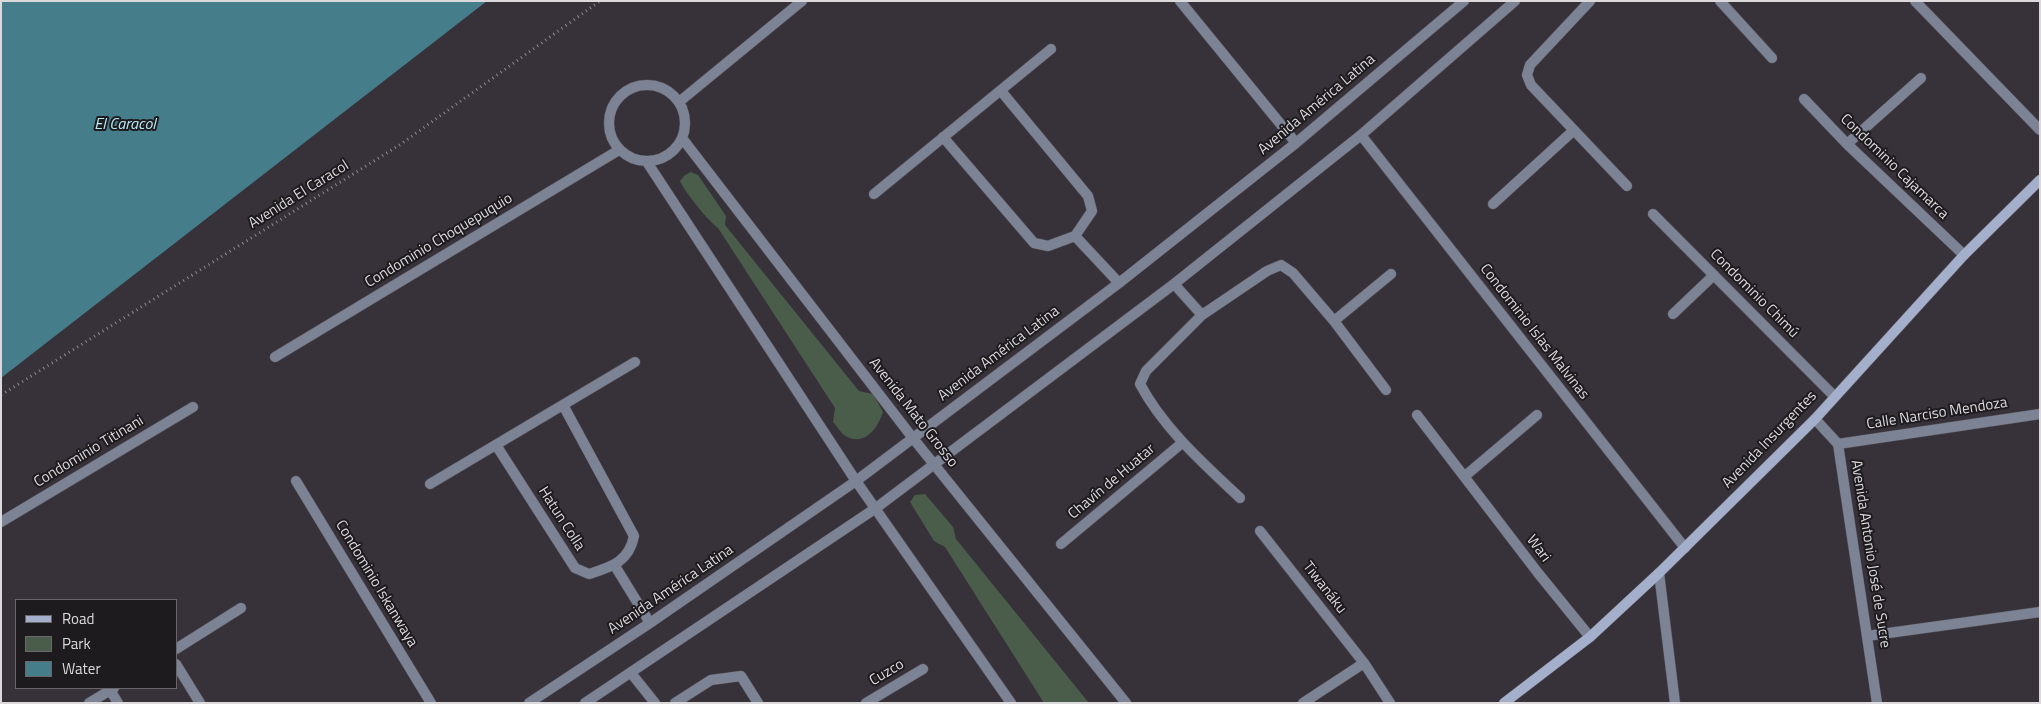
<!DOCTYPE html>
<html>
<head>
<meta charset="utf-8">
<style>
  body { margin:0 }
  #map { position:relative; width:2041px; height:704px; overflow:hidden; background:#373239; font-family:"Titillium Web",sans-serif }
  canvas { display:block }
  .frame { position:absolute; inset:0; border:2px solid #dcd9dd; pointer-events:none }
  .legend { position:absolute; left:15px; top:599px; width:162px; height:90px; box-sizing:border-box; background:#1d1b1e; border:1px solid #69676a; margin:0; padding:6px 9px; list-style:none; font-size:15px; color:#dcd9dd }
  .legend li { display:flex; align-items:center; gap:10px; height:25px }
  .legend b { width:25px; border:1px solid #69676a }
</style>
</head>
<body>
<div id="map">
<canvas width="2041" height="704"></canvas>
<div class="frame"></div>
<ul class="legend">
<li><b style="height:6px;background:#a4afcb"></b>Road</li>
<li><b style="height:14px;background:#495d4a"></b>Park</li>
<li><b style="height:14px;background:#467d8b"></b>Water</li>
</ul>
</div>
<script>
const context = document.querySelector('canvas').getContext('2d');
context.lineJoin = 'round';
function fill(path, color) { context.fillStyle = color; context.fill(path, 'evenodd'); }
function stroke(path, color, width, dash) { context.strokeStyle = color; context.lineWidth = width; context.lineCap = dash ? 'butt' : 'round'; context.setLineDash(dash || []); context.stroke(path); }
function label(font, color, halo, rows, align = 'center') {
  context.font = font + ' "Titillium Web",sans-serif'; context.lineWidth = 4; context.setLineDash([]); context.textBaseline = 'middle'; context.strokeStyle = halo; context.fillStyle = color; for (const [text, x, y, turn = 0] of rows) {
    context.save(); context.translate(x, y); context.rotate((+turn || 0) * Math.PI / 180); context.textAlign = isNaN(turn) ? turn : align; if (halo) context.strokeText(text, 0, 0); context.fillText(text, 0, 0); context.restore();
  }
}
fill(new Path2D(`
  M 691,172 L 698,175 L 726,216 L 725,225 L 859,391 L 873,394 L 883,412 C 878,428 864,448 844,435 C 840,432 837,426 833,422 L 835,408 L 718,228 C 709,222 684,191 680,181 L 685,175 Z
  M 925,494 L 953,527 L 956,539 L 1089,703 L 1044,703 L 945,547 L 934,541 L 910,502 L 915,495 Z`), '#495d4a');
fill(new Path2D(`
  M 1,1 L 487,1 L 1,378 Z`), '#467d8b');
const street = new Path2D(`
  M 1180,1 L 1296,143
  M 1590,1 L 1530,65 L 1527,75 L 1531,85 L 1627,186
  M 1720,1 L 1772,58
  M 1915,1 L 2040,130
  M609 123a38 38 0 1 1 76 0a38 38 0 1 1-76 0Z
  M 1804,99 L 1847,144 L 1964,255
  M 679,102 L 802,1
  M 1361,135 L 1685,548
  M 943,137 L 1034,243 L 1048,246 L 1075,236 L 1092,211 L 1088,196 L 1001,91
  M 682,138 L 912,437 L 1126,703
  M 1847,144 L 1921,78
  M 647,162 L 856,481 L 1011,703
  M 874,194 L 1051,49
  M 1493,204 L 1573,131
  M 1653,214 L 1834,396
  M 1075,236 L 1119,283
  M 1174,284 L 1202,315
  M 1673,314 L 1714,275
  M 1334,321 L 1391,274
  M 275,357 L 619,150
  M 1417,415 L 1538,573 L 1590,637
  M 1815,419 L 1838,444 L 1877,703
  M 1838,444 L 2040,414
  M 496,445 L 575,568 L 589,574 C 611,567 629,562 634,536 L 563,405
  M 1465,476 L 1537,415
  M 296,481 L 431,703
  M 430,484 L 635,362
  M 1240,498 C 1203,463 1164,429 1140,384 L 1146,371 L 1202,315 L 1267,271 L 1281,265 L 1293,273 L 1334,321 L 1386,390
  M 1,522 L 193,407
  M 1260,531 L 1364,663 L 1390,703
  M 1061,544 L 1182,443
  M 615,566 L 650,623
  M 1659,573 L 1675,703
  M 1867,636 L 2040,612
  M 176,649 L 241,608
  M 176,664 L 200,703
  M 631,673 L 655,703
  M 110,690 L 118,703
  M 89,703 L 114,688
  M 529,703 L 650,623 L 856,481 L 1119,283 L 1296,143 L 1464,1
  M 585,703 L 876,508 L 1174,284 L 1361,135 L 1515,1
  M 675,703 L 711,680 L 741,676 L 758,703
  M 866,703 L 923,669
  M 1303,703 L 1364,663`);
const secondary = new Path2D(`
  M 1504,703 L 1590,637 L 1659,573 L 1815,419 L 1964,255 L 2040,180`);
stroke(street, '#555057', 11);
stroke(secondary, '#555057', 11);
stroke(new Path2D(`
  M 1,395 L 401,144 L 600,1`), '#8e8a8f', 3, [1, 4]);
stroke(street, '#7c8394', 10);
stroke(secondary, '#a4afcb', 10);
label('15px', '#dcd9dd', '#1d1b1e', [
  ["Avenida América Latina",1317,105,-40],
  ["Condominio Cajamarca",1894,167,44],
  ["Avenida El Caracol",299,195,-32],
  ["Condominio Choquepuquio",439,241,-31],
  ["Condominio Chimú",1754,294,45],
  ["Condominio Islas Malvinas",1534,332,52],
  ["Avenida América Latina",999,354,-37],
  ["Avenida Mato Grosso",913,413,52],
  ["Calle Narciso Mendoza",1937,414,-9],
  ["Avenida Insurgentes",1770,440,-46],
  ["Condominio Titinani",89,452,-31],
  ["Chavín de Huatar",1112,482,-40],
  ["Hatun Colla",561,519,57],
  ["Wari",1538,549,53],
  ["Avenida Antonio José de Sucre",1870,554,81],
  ["Condominio Iskanwaya",376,584,59],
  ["Tiwanáku",1324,588,52],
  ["Avenida América Latina",671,590,-34],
  ["Cuzco",887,673,-31]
]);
label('italic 16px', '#b7eaf7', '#1d1b1e', [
  ["El Caracol",125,125]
]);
</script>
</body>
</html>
